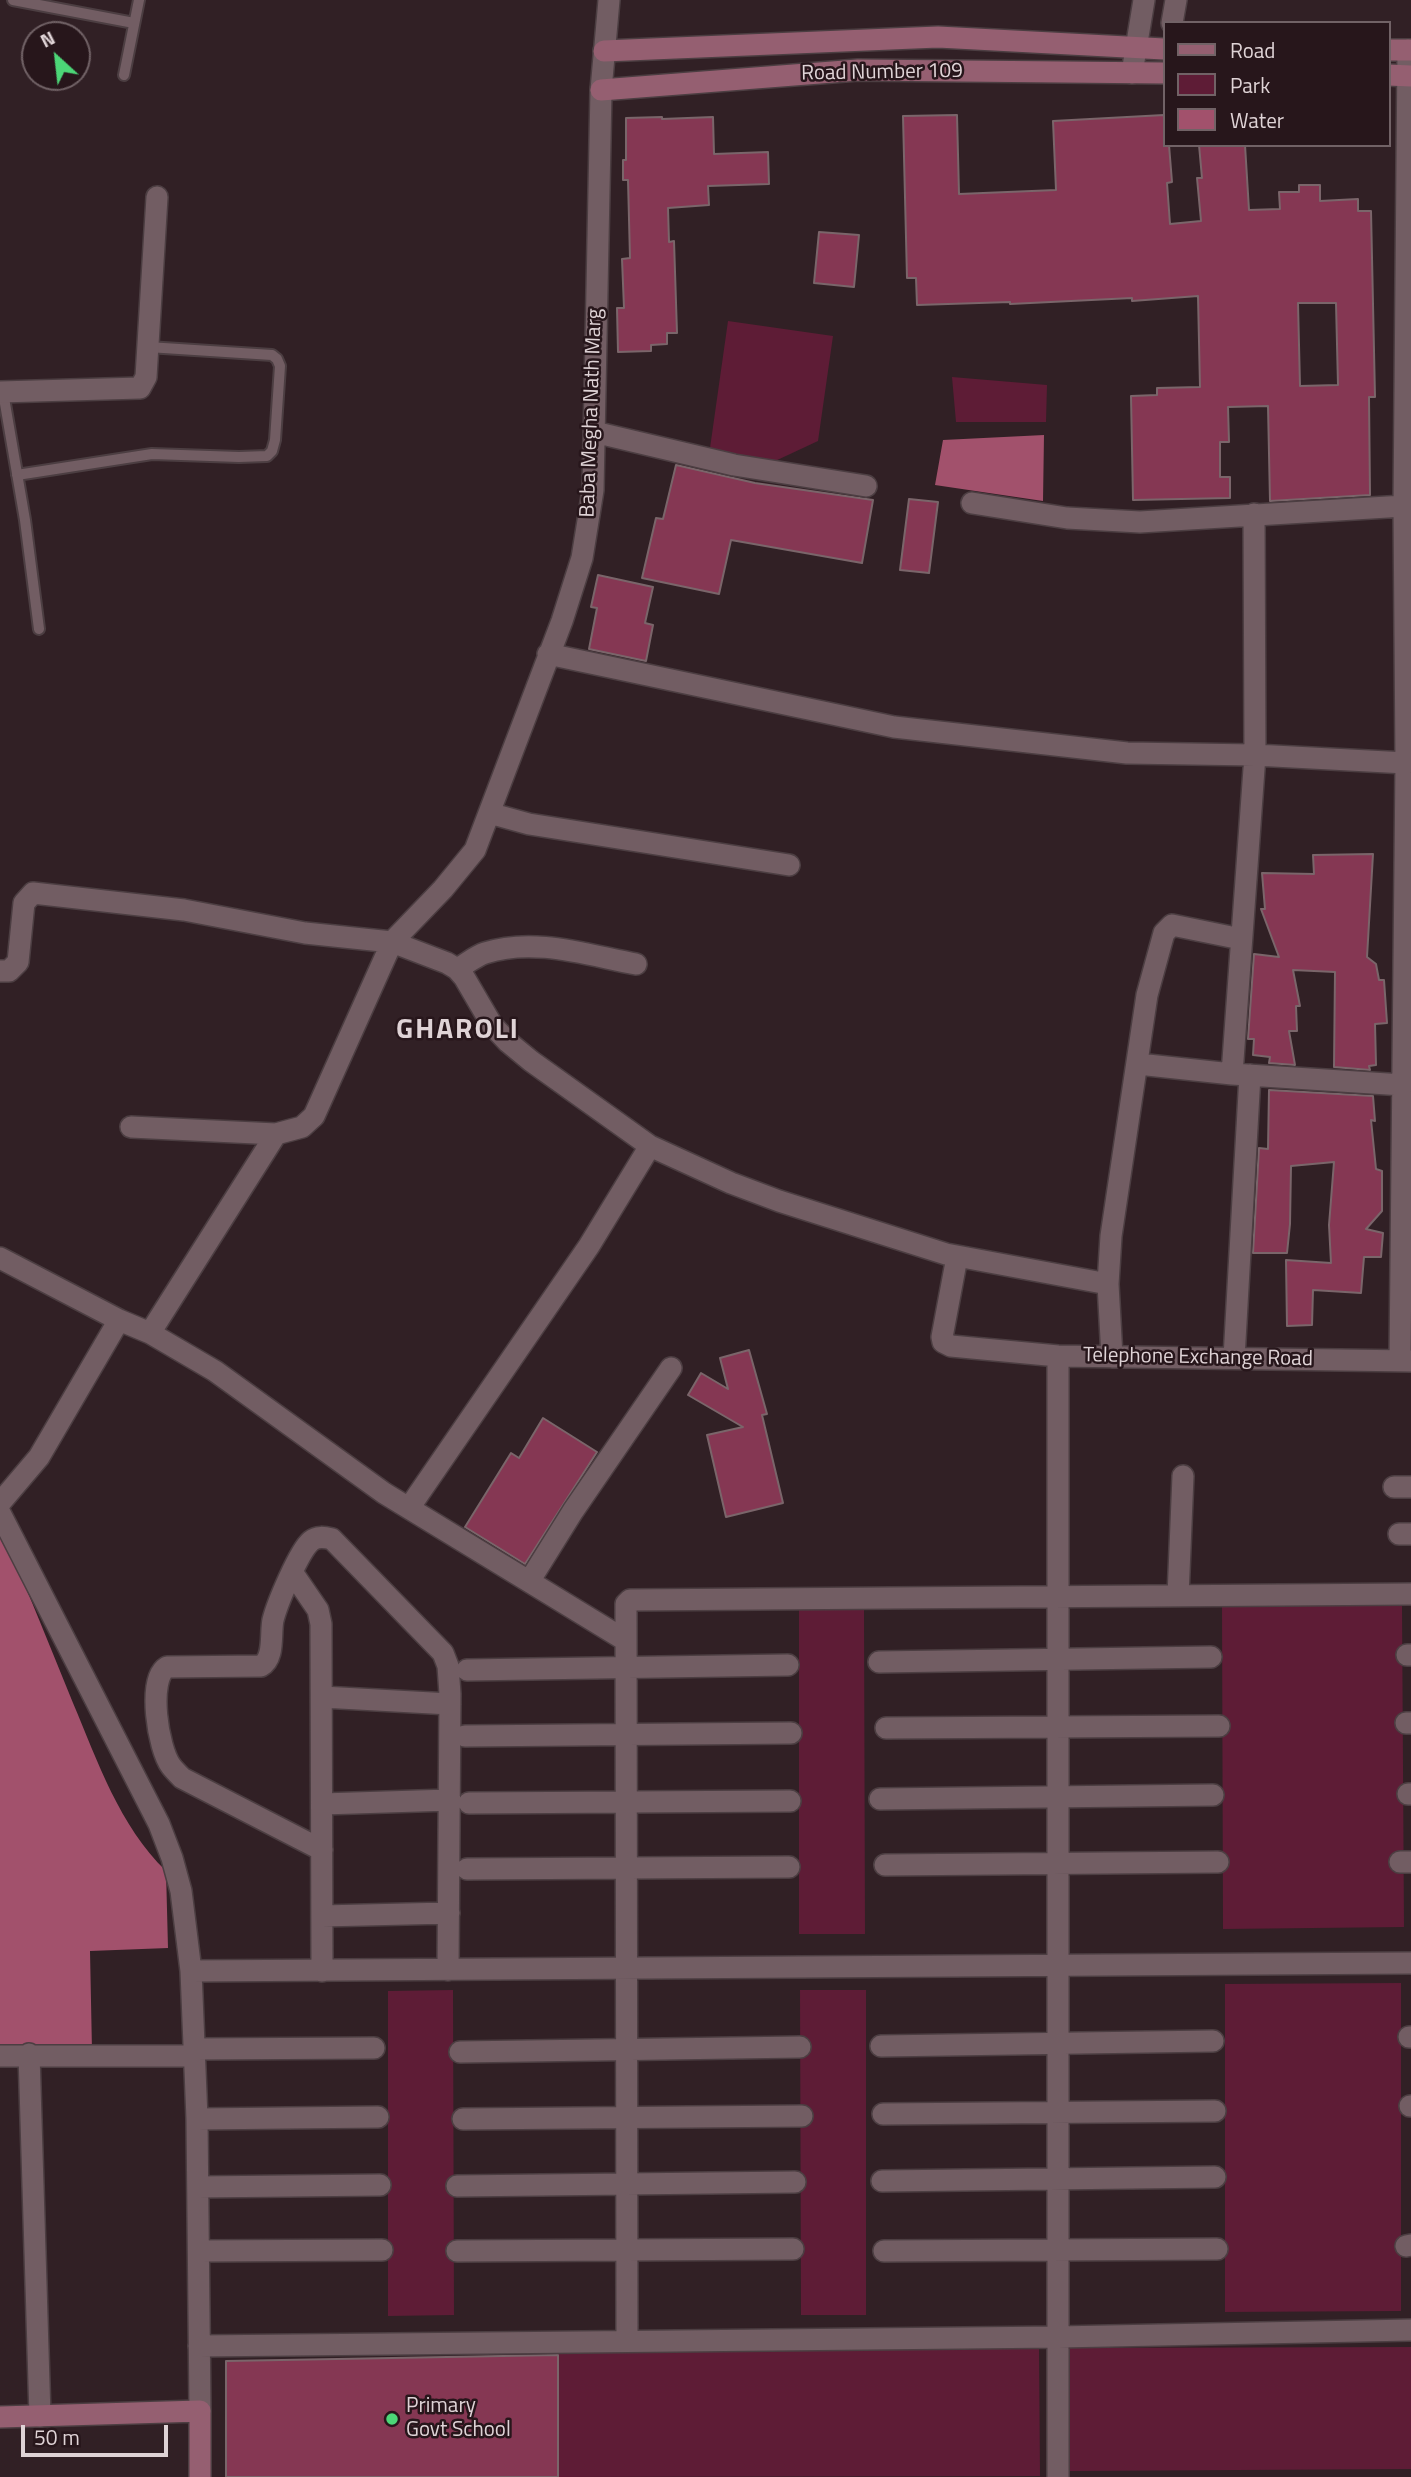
<!DOCTYPE html>
<html>
<head>
<meta charset="utf-8">
<style>
  body { margin:0 }
  #map { position:relative; width:1411px; height:2477px; overflow:hidden; background:#312025; font-family:"Titillium Web",sans-serif }
  canvas { display:block }
  .legend { position:absolute; left:1163px; top:21px; width:228px; height:126px; box-sizing:border-box; background:#27161b; border:2px solid #716266; margin:0; padding:9px 12px; list-style:none; font-size:21px; color:#dfd3d6 }
  .legend li { display:flex; align-items:center; gap:14px; height:35px }
  .legend b { width:35px; border:2px solid #716266 }
  .north { position:absolute; left:21px; top:21px; width:70px; height:70px; box-sizing:border-box; background:#27161b; border:2px solid #716266; border-radius:50%; rotate:333deg; font-size:19px; font-weight:700; line-height:28px; text-align:center; color:#dfd3d6 }
  .north::after { content:''; display:block; margin:auto; width:24px; height:32px; background:#4cd677; clip-path:polygon(50% 0,100% 100%,50% 72%,0 100%) }
  .scale { position:absolute; left:21px; top:2425px; width:147px; height:32px; box-sizing:border-box; border:4px solid #dfd3d6; border-top:0; padding-left:9px; font-size:21px; line-height:24px; white-space:nowrap; color:#dfd3d6; -webkit-text-stroke:5px #27161b; paint-order:stroke }
</style>
</head>
<body>
<div id="map">
<canvas width="1411" height="2477"></canvas>
<ul class="legend">
<li><b style="height:9px;background:#955f71"></b>Road</li>
<li><b style="height:19px;background:#5e1c36"></b>Park</li>
<li><b style="height:19px;background:#a2516c"></b>Water</li>
</ul>
<div class="north">N</div>
<div class="scale">50 m</div>
</div>
<script>
const context = document.querySelector('canvas').getContext('2d');
context.lineJoin = 'round';
function fill(path, color) { context.fillStyle = color; context.fill(path, 'evenodd'); }
function stroke(path, color, width, dash) { context.strokeStyle = color; context.lineWidth = width; context.lineCap = dash ? 'butt' : 'round'; context.setLineDash(dash || []); context.stroke(path); }
function label(font, color, halo, rows, align = 'center') {
  context.font = font + ' "Titillium Web",sans-serif'; context.lineWidth = 5; context.setLineDash([]); context.textBaseline = 'middle'; context.strokeStyle = halo; context.fillStyle = color; for (const [text, x, y, turn = 0] of rows) {
    context.save(); context.translate(x, y); context.rotate((+turn || 0) * Math.PI / 180); context.textAlign = isNaN(turn) ? turn : align; if (halo) context.strokeText(text, 0, 0); context.fillText(text, 0, 0); context.restore();
  }
}
fill(new Path2D(`
  M 728,321 L 833,336 L 818,441 L 773,462 L 710,448 Z
  M 952,377 L 1047,385 L 1046,422 L 956,422 Z
  M 1402,1604 L 1404,1927 L 1223,1929 L 1222,1606 Z
  M 799,1609 L 864,1609 L 865,1934 L 799,1934 Z
  M 1401,1983 L 1401,2311 L 1225,2312 L 1225,1984 Z
  M 453,1990 L 454,2315 L 388,2316 L 388,1991 Z
  M 800,1990 L 866,1990 L 866,2315 L 801,2315 Z
  M 1039,2347 L 1040,2476 L 558,2477 L 558,2352 Z
  M 1411,2347 L 1411,2469 L 1069,2471 L 1069,2348 Z`), '#5e1c36');
fill(new Path2D(`
  M 1044,435 L 1043,501 L 935,485 L 943,440 Z
  M 3,1533 C 27,1590 50,1646 73,1703 C 98,1762 119,1825 166,1871 L 168,1948 L 90,1951 L 92,2051 L 0,2050 L 0,1536 Z`), '#a2516c');
const building = new Path2D(`
  M 957,115 L 959,194 L 1056,190 L 1053,121 L 1164,115 L 1164,145 L 1169,145 L 1172,182 L 1167,183 L 1170,224 L 1201,221 L 1197,178 L 1202,178 L 1199,145 L 1245,145 L 1249,210 L 1280,209 L 1279,192 L 1299,192 L 1299,185 L 1320,185 L 1320,201 L 1358,199 L 1358,211 L 1371,211 L 1375,397 L 1369,397 L 1370,495 L 1270,501 L 1268,406 L 1228,407 L 1229,442 L 1220,442 L 1220,477 L 1230,477 L 1230,498 L 1133,500 L 1131,396 L 1157,395 L 1157,388 L 1200,387 L 1198,296 L 1132,301 L 1132,298 L 1010,304 L 1010,302 L 917,305 L 916,278 L 907,278 L 903,116 ZM 1298,303 L 1336,303 L 1338,385 L 1300,386 Z
  M 662,117 L 662,119 L 713,117 L 714,154 L 768,152 L 769,184 L 708,186 L 709,205 L 668,208 L 669,242 L 674,241 L 677,333 L 667,333 L 667,344 L 651,345 L 651,351 L 618,352 L 617,308 L 624,308 L 622,259 L 630,258 L 628,180 L 623,180 L 623,160 L 626,160 L 626,118 Z
  M 819,232 L 859,235 L 854,287 L 814,283 Z
  M 676,465 L 755,483 L 873,500 L 862,563 L 731,540 L 719,594 L 642,578 L 656,518 L 663,519 Z
  M 909,499 L 938,502 L 929,573 L 900,570 Z
  M 598,575 L 653,587 L 645,623 L 653,625 L 646,661 L 589,649 L 597,608 L 591,607 Z
  M 1373,854 L 1367,957 L 1376,964 L 1379,980 L 1384,980 L 1387,1023 L 1375,1024 L 1376,1065 L 1369,1066 L 1370,1070 L 1334,1067 L 1335,972 L 1293,970 L 1300,1006 L 1296,1006 L 1297,1031 L 1289,1031 L 1295,1065 L 1269,1063 L 1270,1057 L 1253,1055 L 1254,1039 L 1248,1039 L 1254,954 L 1279,957 L 1261,909 L 1265,909 L 1262,873 L 1314,874 L 1313,855 Z
  M 1269,1090 L 1373,1096 L 1375,1121 L 1371,1120 L 1376,1169 L 1382,1171 L 1382,1211 L 1366,1229 L 1383,1233 L 1381,1257 L 1364,1257 L 1361,1293 L 1313,1290 L 1312,1325 L 1287,1326 L 1286,1260 L 1331,1263 L 1329,1225 L 1334,1162 L 1291,1166 L 1290,1224 L 1287,1253 L 1253,1253 L 1259,1148 L 1268,1149 Z
  M 749,1350 L 767,1414 L 762,1415 L 783,1503 L 726,1517 L 707,1435 L 743,1427 L 688,1395 L 701,1373 L 728,1389 L 720,1358 Z
  M 543,1418 L 597,1452 L 525,1564 L 465,1527 L 511,1453 L 519,1458 Z
  M 558,2355 L 558,2477 L 226,2477 L 226,2361 Z`);
fill(building, '#853753');
stroke(building, '#7a656a', 2);
const lane = new Path2D(`
  M 13,0 L 134,23
  M 124,75 L 139,0
  M 3,392 L 25,520 L 39,629
  M 17,475 L 152,454 L 239,457 L 267,456 L 272,451 L 275,440 L 280,366 L 277,359 L 272,355 L 148,347`);
const street = new Path2D(`
  M 1172,23 L 1176,0
  M 1132,73 L 1144,0
  M 0,392 L 140,388 L 146,377 L 157,197
  M 594,432 L 734,465 L 866,486
  M 972,503 L 1067,518 L 1140,522 L 1404,506
  M 548,654 L 894,727 L 1127,753 L 1255,755 L 1406,763
  M 489,813 L 529,824 L 789,865
  M 457,969 C 466,964 476,956 485,953 C 534,937 587,955 636,964
  M 0,971 L 9,971 L 18,962 L 24,903 L 33,893 L 184,910 L 305,933 L 392,942 L 447,963 L 457,969 L 464,977 L 492,1025 L 508,1042 L 531,1061 L 650,1146
  M 1138,1064 L 1232,1074 L 1403,1085
  M 1232,1074 L 1255,755 L 1254,514
  M 131,1127 L 276,1134
  M 957,1257 L 942,1337 L 943,1342 L 951,1346 L 1058,1356 L 1411,1361
  M 0,1258 L 119,1320
  M 150,1333 L 215,1371 L 384,1493 L 625,1640
  M 1112,1357 L 1108,1284 L 1111,1236 L 1147,995 L 1164,933 L 1172,925 L 1241,939
  M 1234,1358 L 1250,1075
  M 1400,1361 L 1406,763 L 1404,506 L 1408,50
  M 1394,1487 L 1411,1487
  M 0,1503 L 39,1457 L 119,1320 L 150,1333 L 276,1134 L 302,1127 L 314,1116 L 392,942 L 443,889 L 475,850 L 562,621 L 582,558 L 593,490 L 601,90 L 609,0
  M 409,1508 L 589,1246 L 650,1146 L 731,1183 L 779,1201 L 946,1254 L 1108,1284
  M 0,1513 L 159,1824 L 172,1858 L 181,1891 L 191,1971 L 197,2119 L 200,2411
  M 1399,1534 L 1411,1534
  M 292,1572 L 318,1610 L 321,1624 L 322,1971
  M 530,1580 L 573,1511 L 671,1368
  M 1178,1596 L 1183,1476
  M 1407,1655 L 1411,1655
  M 879,1662 L 1211,1657
  M 467,1670 L 788,1665
  M 322,1697 L 450,1704
  M 1406,1723 L 1411,1723
  M 886,1728 L 1219,1726
  M 465,1736 L 791,1733
  M 1408,1794 L 1411,1794
  M 880,1799 L 1213,1795
  M 469,1803 L 790,1801
  M 322,1804 L 450,1800
  M 322,1850 L 182,1778 C 178,1774 174,1770 171,1766 C 158,1749 147,1679 167,1667 L 261,1666 C 275,1658 270,1634 273,1620 C 277,1604 299,1551 311,1541 C 317,1536 324,1537 332,1539 L 443,1653 L 448,1666 L 450,1694 L 448,1970
  M 1400,1862 L 1411,1862
  M 885,1865 L 1218,1862
  M 467,1869 L 789,1867
  M 322,1916 L 449,1913
  M 191,1971 L 1411,1963
  M 1409,2037 L 1411,2037
  M 881,2046 L 1213,2041
  M 194,2049 L 374,2048
  M 460,2052 L 800,2047
  M 29,2054 L 40,2416
  M 0,2056 L 195,2056
  M 1410,2106 L 1411,2106
  M 883,2114 L 1215,2111
  M 197,2119 L 378,2117
  M 463,2119 L 802,2116
  M 882,2181 L 1215,2177
  M 457,2186 L 795,2182
  M 198,2187 L 380,2185
  M 1406,2246 L 1411,2245
  M 199,2251 L 382,2250
  M 457,2251 L 793,2249
  M 884,2251 L 1217,2249
  M 627,2340 L 626,1604 L 630,1600 L 1411,1594
  M 199,2346 L 1058,2337 L 1411,2330
  M 1058,2477 L 1058,1356`);
const secondary = new Path2D(`
  M 1388,50 L 1411,50
  M 604,51 L 938,37 L 1164,49
  M 1388,75 L 1411,76
  M 601,90 L 858,70 L 1164,73
  M 0,2417 L 200,2411 L 200,2477`);
stroke(lane, '#4c3e42', 14);
stroke(street, '#4c3e42', 24);
stroke(secondary, '#4c3e42', 24);
stroke(lane, '#725d63', 10);
stroke(street, '#725d63', 21);
stroke(secondary, '#955f71', 21);
for (const [x, y, r, color] of [
  [392,2419,7,"#4cd677"]
]) { const dot = new Path2D(); dot.arc(x, y, r, 0, 2 * Math.PI); context.fillStyle = color; context.fill(dot); stroke(dot, '#27161b', 2.5); }
label('21px', '#dfd3d6', '#27161b', [
  ["Road Number 109",882,73,-1],
  ["Baba Megha Nath Marg",592,413,-88],
  ["Telephone Exchange Road",1198,1358,1]
]);
label('21px', '#dfd3d6', '#27161b', [
  ["Primary",406,2407],
  ["Govt School",406,2431]
], 'left');
context.letterSpacing = '2px';
label('bold 28px', '#dfd3d6', '#27161b', [
  ["GHAROLI",458,1031]
]);
context.letterSpacing = '0px';
</script>
</body>
</html>
